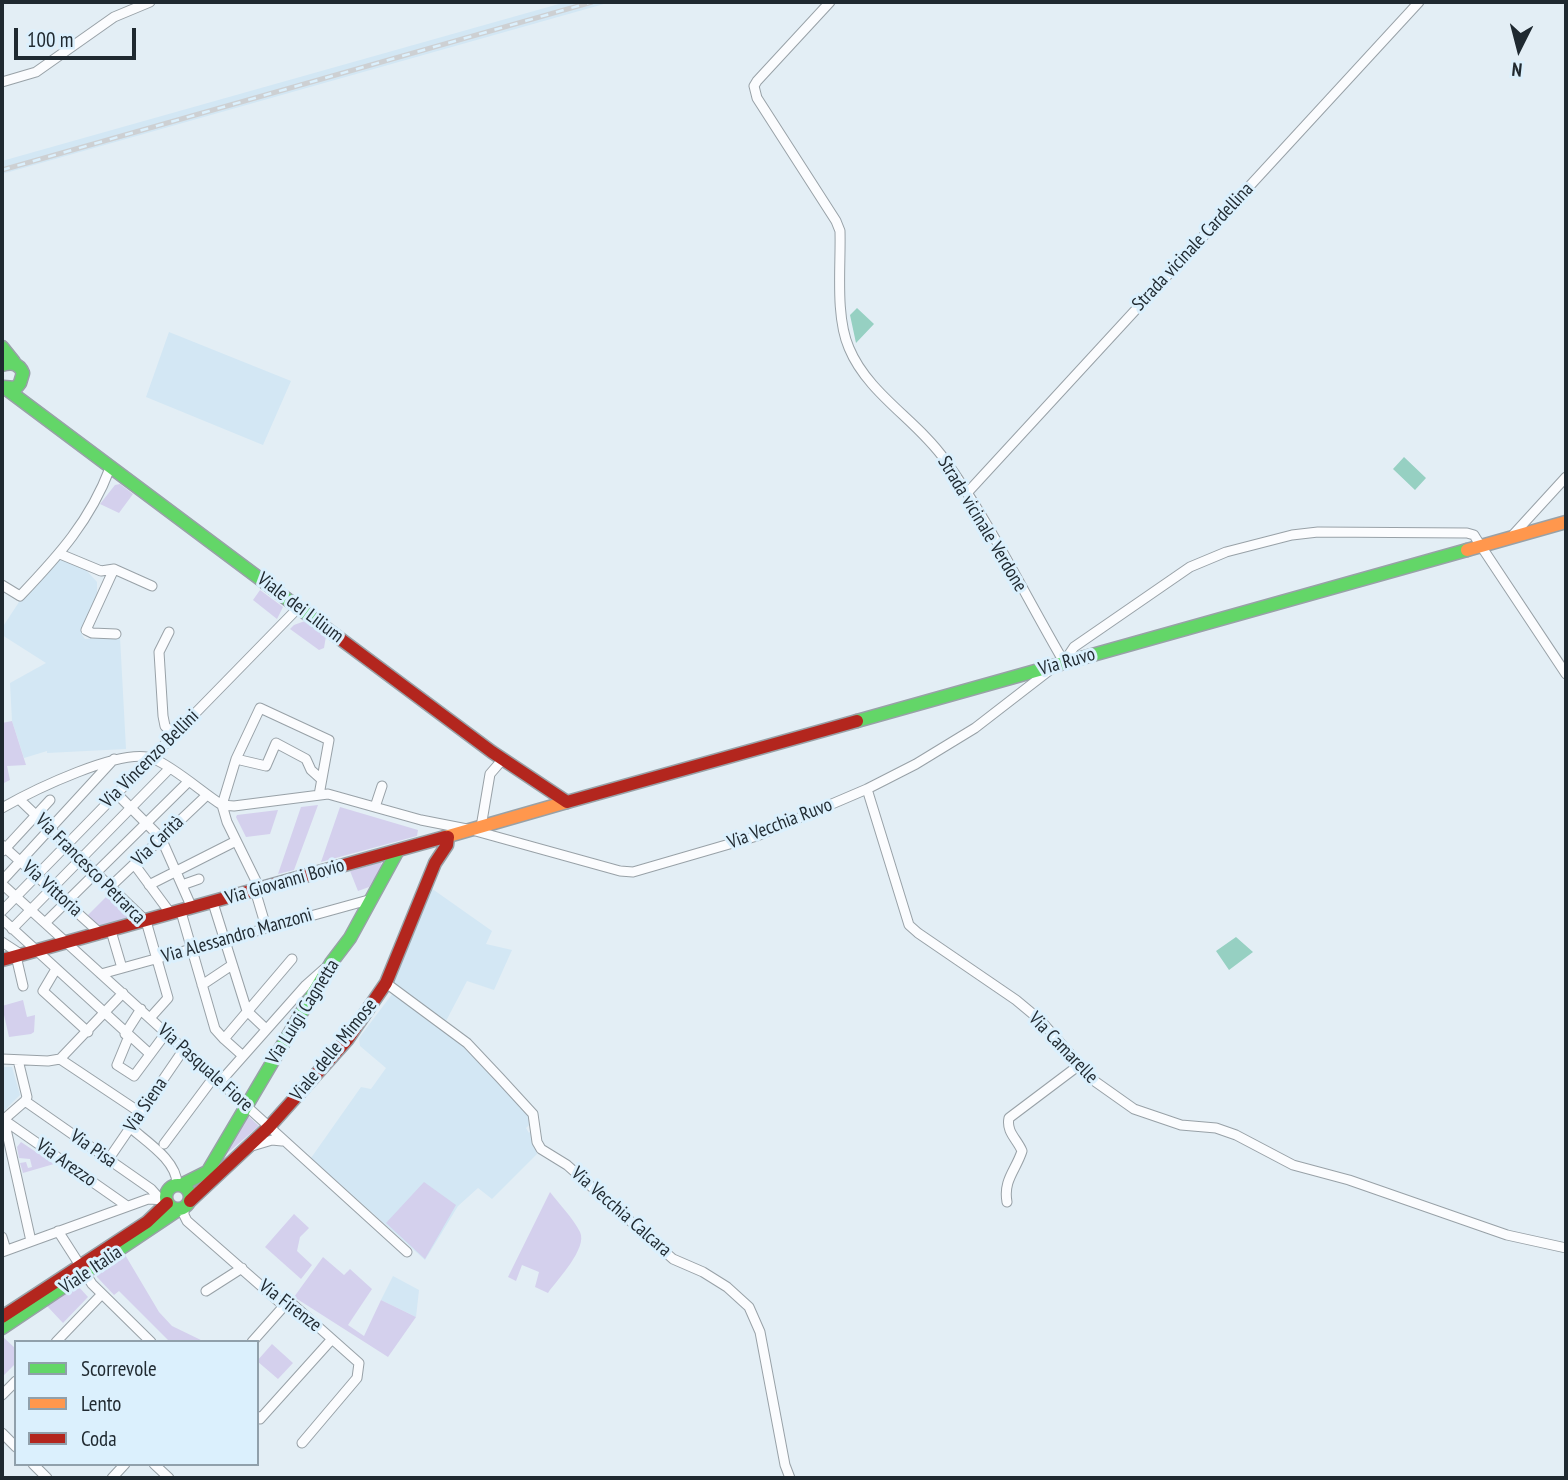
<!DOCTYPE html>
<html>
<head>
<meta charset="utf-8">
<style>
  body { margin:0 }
  #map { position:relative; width:1568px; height:1480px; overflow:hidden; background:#e3eef5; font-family:"PT Sans Narrow",sans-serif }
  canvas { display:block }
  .frame { position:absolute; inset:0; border:4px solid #1f2930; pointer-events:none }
  .legend { position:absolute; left:14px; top:1340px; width:245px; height:126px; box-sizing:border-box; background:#dbf0fd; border:2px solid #90a0ab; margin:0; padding:9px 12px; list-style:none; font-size:21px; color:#1f2930 }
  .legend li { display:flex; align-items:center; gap:14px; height:35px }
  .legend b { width:35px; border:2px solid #90a0ab }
  .north { position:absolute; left:1484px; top:14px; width:70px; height:70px; -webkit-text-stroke:5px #dbf0fd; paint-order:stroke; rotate:186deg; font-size:19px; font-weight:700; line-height:28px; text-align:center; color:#1f2930 }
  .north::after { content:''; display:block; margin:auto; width:24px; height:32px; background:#1f2930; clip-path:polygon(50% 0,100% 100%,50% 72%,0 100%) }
  .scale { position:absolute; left:14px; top:28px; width:122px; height:32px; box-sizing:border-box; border:4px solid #1f2930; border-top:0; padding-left:9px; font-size:21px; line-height:24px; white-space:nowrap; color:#1f2930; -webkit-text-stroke:5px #dbf0fd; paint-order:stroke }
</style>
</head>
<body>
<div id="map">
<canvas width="1568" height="1480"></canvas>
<div class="frame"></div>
<ul class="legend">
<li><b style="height:9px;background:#63d668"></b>Scorrevole</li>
<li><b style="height:9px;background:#ff974d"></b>Lento</li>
<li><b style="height:9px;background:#b3261e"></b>Coda</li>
</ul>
<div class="north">N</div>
<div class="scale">100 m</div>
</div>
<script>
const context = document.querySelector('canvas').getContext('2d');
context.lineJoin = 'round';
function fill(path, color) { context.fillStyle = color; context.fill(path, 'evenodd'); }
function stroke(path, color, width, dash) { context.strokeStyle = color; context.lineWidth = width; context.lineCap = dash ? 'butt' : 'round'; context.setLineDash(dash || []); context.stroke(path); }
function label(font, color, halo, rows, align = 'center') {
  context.font = font + ' "PT Sans Narrow",sans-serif'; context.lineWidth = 6; context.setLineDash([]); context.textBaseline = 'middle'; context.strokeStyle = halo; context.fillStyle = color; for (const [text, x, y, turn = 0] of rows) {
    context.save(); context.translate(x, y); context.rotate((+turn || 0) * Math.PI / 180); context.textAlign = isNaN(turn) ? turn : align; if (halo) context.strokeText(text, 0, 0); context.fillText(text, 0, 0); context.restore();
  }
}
fill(new Path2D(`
  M 566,2 L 611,2 L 2,174 L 2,161 Z
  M 169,332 L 291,381 L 263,445 L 146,397 Z
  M 60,559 L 86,570 L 97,582 L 97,595 L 82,635 L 85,639 L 120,637 L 126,749 L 47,753 L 47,751 L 24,758 L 12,721 L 10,683 L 46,663 L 2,635 L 2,628 L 19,602 Z
  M 431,888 L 492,931 L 486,944 L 512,950 L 494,990 L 467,981 L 446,1021 L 392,983 Z
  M 393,993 L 464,1045 L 531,1116 L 531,1123 L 526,1128 L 529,1133 L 531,1130 L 537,1154 L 492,1199 L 478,1188 L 458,1206 L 425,1260 L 311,1158 L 361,1087 L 371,1089 L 386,1068 L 360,1046 L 359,1038 Z
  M 2,1067 L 12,1067 L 20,1095 L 2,1113 Z
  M 393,1276 L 419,1290 L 416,1317 L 381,1300 Z`), '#d3e7f4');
fill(new Path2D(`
  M 120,484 L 133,494 L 119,513 L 100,504 L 115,485 Z
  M 260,590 L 283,607 L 277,619 L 253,600 Z
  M 305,621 L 326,636 L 324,648 L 319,650 L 290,629 L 294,625 Z
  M 12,721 L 26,765 L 7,766 L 10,780 L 2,784 L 2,723 Z
  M 318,805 L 294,870 L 278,874 L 301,807 Z
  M 340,807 L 418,830 L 417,836 L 321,862 Z
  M 278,810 L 270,834 L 246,837 L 236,817 L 237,815 Z
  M 381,862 L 382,866 L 369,887 L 358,891 L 350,871 Z
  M 111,892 L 137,918 L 99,929 L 86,917 Z
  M 23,1000 L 27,1017 L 35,1015 L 34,1032 L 31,1034 L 9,1037 L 2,1006 Z
  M 247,1115 L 259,1126 L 223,1157 Z
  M 21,1142 L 54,1164 L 23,1173 L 20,1163 L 26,1162 L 28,1168 L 32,1167 L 30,1159 L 19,1158 L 17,1147 Z
  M 424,1182 L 456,1205 L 425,1259 L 386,1223 Z
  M 550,1192 C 559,1204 573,1218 580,1232 C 588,1248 557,1280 548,1293 L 535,1287 L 539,1272 L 522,1265 L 516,1281 L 508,1277 Z
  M 294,1214 L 309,1228 L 300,1237 L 297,1251 L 312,1265 L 301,1279 L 265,1247 Z
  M 124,1253 L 159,1312 L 172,1326 L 205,1342 L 170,1342 L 119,1291 L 114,1295 L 97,1277 L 97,1271 Z
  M 323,1257 L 344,1275 L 350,1269 L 372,1289 L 348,1325 L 364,1336 L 381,1300 L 416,1317 L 388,1357 L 294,1297 Z
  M 78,1286 L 88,1297 L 63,1323 L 47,1306 Z
  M 2,1336 L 16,1349 L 16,1363 L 2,1377 Z
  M 272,1344 L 293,1363 L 278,1379 L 257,1361 Z`), '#d4d0ed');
fill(new Path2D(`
  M 857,308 L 874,324 L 856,343 L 850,315 Z
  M 1404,457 L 1426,478 L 1415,490 L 1393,469 Z
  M 1236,937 L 1253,952 L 1229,970 L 1216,951 Z`), '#96d0c2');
const street = new Path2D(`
  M 830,2 L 757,81 L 754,86 L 757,98 L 836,221 L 840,231 C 841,266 835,316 849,348 C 868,394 917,420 945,460 C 989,521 1026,597 1064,662 L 1074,647 L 1190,567 L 1226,552 L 1292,535 L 1318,532 L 1467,533 L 1474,535 L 1477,540 L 1566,674
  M 2,82 L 36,72 L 114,17 L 150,2
  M 967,493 L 1419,2
  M 1512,536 L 1566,477
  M 60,554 L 101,571 L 114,569 L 86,630 L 92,633 L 116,634
  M 114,569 L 152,586
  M 2,585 L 20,596 C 59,555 90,521 110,468
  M 169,632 L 159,652 L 163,716 L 165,726 L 174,735
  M 236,759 L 266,766 L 276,743 L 306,759 L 311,770 L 321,779
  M 867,789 L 909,925 L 918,933 L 1016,1000 L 1040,1020 L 1093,1080 L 1134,1109 L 1181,1125 L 1216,1128 L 1236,1135 L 1293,1165 L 1349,1180 L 1507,1235 L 1566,1248
  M 116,793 L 161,838 L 192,908
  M 20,800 L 146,921 L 168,998 L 150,1018
  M 222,805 L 236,759 L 260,708 L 329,740 L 319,795
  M 222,805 L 227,822 L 256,881 L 255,890 L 266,927
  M 375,807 L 382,786
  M 2,808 C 30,792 124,745 154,759 C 174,767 203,793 222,805 L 234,806 L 328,794 L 421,820 L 472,830 L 620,871 L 633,872 L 757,836 L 867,789 L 916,764 L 975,728 L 1050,670
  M 481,827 L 490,774 L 503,759
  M 2,845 L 101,934
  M 3,851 L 50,800
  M 134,864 L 171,914
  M 2,881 L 114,759
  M 2,884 L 407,1252
  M 149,885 L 236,841
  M 182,885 L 199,879
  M 110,887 L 207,795
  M 213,903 L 247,1011 L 266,1029
  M 2,911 L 299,607
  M 181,912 L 215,1029 L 224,1039 L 243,1056
  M 2,919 L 150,1054
  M 45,923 L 188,782
  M 12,929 L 169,769
  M 111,931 L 122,968
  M 2,942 L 22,955
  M 16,956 L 23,986
  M 56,969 L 43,991 L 88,1032
  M 101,974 L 372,899
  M 386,983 L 467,1043 L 500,1078 L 533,1114 L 537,1142 L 541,1149 L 567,1165 L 673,1259 L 703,1272 L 727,1287 L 749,1307 L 760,1332 L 785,1465 L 790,1478
  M 202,985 L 232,965
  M 125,1034 L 141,1009
  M 129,1036 L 117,1065 L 134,1076 L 166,1033
  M 224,1039 L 292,959
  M 2,1059 L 48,1061 L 60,1059
  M 60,1059 L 141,1113
  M 60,1059 L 123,993
  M 18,1060 L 27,1097 L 25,1101
  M 220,1082 L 306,985 L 324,969
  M 25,1101 L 151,1189 L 159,1198
  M 4,1120 L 127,1206
  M 4,1120 L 31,1241
  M 2,1121 L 25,1101
  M 131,1128 C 147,1142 177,1161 177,1184
  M 164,1144 L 214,1077
  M 252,1146 L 272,1140 L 282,1141
  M 108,1160 L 184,1049
  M 1007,1202 C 1003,1180 1016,1170 1022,1151 C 1017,1139 1006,1132 1009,1118 L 1078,1066
  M 184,1208 L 184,1215 L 187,1221 L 284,1306 L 288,1300 L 359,1363 L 357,1378 L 302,1443
  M 58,1231 L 92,1284 L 151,1342
  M 2,1237 L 6,1250
  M 2,1252 L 148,1199 L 166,1200
  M 206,1291 L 242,1268
  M 56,1342 L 102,1294
  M 252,1342 L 284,1306
  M 2,1395 L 16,1381
  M 257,1416 L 260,1419 L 332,1339
  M 2,1433 L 16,1447
  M 33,1464 L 47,1478
  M 154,1464 L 169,1478
  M 112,1478 L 125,1464`);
const fast = new Path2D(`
  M 2,347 L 14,362
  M 2,365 C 11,362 19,363 23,373 L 20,383 L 16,388 L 3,387
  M 5,388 L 327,629
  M 857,721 L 1467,550
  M 208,1171 L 331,963 L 350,938 L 397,852
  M166 1197a12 12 0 1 1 24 0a12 12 0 1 1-24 0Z
  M 181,1185 L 213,1169
  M 2,1328 L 178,1210`);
const slow = new Path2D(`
  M 1467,550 L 1566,522
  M 445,837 L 567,802`);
const jam = new Path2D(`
  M 327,629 L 492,752 L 567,802
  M 567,802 L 857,721
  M 2,960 L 445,837
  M 190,1201 L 269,1127 L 347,1040 L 386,983 L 435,863 L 447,845 L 448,837
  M 2,1317 L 147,1222 L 167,1203`);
stroke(street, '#98a1a7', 11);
stroke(fast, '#98a1a7', 15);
stroke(slow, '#98a1a7', 15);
stroke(jam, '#98a1a7', 15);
stroke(street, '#fbfcfe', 9);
stroke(fast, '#63d668', 12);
stroke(slow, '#ff974d', 12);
stroke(jam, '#b3261e', 12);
const rail = new Path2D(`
  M 2,170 L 592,2`);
stroke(rail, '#cdd0d3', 5);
stroke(rail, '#dbf0fd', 2.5, [8]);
label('19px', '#1f2930', '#dbf0fd', [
  ["Strada vicinale Cardellina",1193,247,-47],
  ["Strada vicinale Verdone",982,524,59],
  ["Viale dei Lilium",300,608,37],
  ["Via Ruvo",1067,662,-16],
  ["Via Vincenzo Bellini",150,759,-45],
  ["Via Vecchia Ruvo",780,824,-21],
  ["Via Carità",158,841,-44],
  ["Via Francesco Petrarca",90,869,45],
  ["Via Giovanni Bovio",285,882,-16],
  ["Via Vittoria",52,889,42],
  ["Via Alessandro Manzoni",237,936,-16],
  ["Via Luigi Cagnetta",303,1012,-58],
  ["Via Camarelle",1063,1048,46],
  ["Viale delle Mimose",334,1050,-51],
  ["Via Pasquale Fiore",205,1068,42],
  ["Via Siena",146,1105,-56],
  ["Via Pisa",93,1149,35],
  ["Via Arezzo",66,1163,35],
  ["Via Vecchia Calcara",621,1212,41],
  ["Viale Italia",91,1270,-34],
  ["Via Firenze",290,1306,37]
]);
</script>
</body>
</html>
